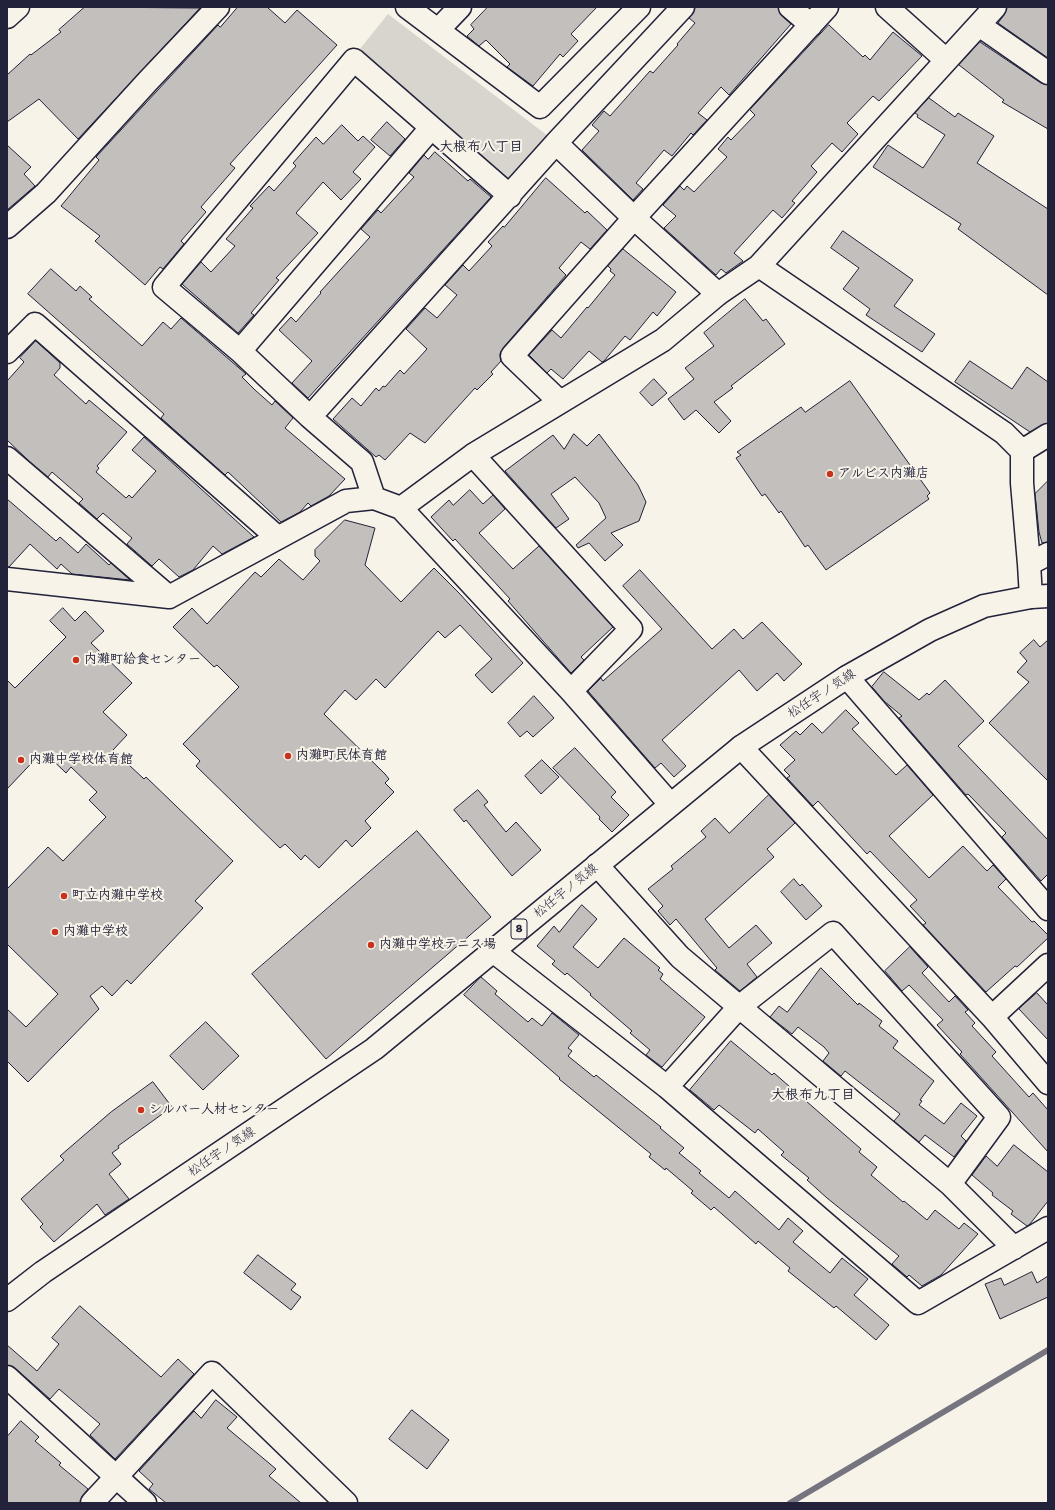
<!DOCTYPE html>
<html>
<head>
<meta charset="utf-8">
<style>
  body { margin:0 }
  #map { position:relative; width:1055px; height:1510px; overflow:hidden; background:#f7f3e8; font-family:Itim,sans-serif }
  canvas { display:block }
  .frame { position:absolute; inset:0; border:8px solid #22223b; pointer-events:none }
</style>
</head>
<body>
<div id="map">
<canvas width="1055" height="1510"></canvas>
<div class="frame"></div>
</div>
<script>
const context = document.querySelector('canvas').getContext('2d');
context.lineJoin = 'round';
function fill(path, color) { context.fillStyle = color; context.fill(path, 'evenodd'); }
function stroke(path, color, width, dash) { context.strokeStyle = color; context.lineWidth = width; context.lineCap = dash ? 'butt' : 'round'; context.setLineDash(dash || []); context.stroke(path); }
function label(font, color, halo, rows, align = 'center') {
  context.font = font + ' Itim,"Klee One",sans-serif'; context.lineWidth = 4; context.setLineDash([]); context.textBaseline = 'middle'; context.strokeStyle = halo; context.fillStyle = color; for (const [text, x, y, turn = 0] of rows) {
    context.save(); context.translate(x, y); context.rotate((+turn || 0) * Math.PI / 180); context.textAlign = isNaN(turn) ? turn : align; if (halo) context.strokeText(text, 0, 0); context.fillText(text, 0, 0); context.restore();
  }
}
fill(new Path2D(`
  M 388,14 L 552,139 L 510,186 L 359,50 Z`), '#d8d5cf');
stroke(new Path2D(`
  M 790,1503 L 1048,1350`), '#76747f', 6);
const building = new Path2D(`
  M 85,7 L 200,8 L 78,139 L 39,99 L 7,122 L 7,75 L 30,54 L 31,55 L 61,32 L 59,30 Z
  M 238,7 L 267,7 L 285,23 L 297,10 L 337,45 L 230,164 L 235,168 L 201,207 L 206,212 L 181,241 L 184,244 L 163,269 L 160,267 L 145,285 L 95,241 L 100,236 L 61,206 L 99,160 L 96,157 L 218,25 L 220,27 Z
  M 488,7 L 597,7 L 571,34 L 578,41 L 563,57 L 560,54 L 533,86 L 507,67 L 510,64 L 486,40 L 479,46 L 467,36 L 474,29 L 471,25 Z
  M 696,7 L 778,7 L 782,16 L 791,24 L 729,95 L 721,87 L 698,113 L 707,120 L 693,135 L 691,133 L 672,156 L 664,150 L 636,183 L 643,189 L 633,200 L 582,150 L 599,131 L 592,125 L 604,111 L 610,116 L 650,71 L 653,73 L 678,45 L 677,44 L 695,23 L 689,18 Z
  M 1007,7 L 1048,7 L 1048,58 L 998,23 L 1004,15 Z
  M 829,25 L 863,57 L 865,55 L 870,60 L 893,32 L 922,56 L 879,101 L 873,96 L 847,123 L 858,134 L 842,152 L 832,143 L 811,166 L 817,172 L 792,201 L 795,203 L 782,218 L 773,210 L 734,253 L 743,261 L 726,273 L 721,269 L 716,275 L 664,228 L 676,216 L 663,205 L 680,186 L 684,190 L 687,186 L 694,192 L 727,157 L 718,149 L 728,137 L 731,140 L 755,115 L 750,110 Z
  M 980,42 L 1041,83 L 1048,85 L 1048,129 L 1002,102 L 1004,100 L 959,65 Z
  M 929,98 L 955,117 L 958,113 L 994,136 L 977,163 L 1048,209 L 1048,295 L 958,229 L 961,224 L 873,167 L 888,145 L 923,168 L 945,135 L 917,117 L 918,115 L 915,113 Z
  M 387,122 L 405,139 L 390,156 L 371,140 Z
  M 342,125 L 358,141 L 363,136 L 375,147 L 353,172 L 361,179 L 341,200 L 323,182 L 296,213 L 318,233 L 276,278 L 279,280 L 251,313 L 254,315 L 238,333 L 182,284 L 201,262 L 211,272 L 235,246 L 226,239 L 253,208 L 250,206 L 269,186 L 274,191 L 296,166 L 293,163 L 316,137 L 323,144 Z
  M 7,145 L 31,167 L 24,174 L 35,186 L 7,210 Z
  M 435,152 L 468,181 L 470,179 L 491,197 L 308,398 L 292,383 L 312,361 L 279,330 L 291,317 L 296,322 L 321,293 L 320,292 L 370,237 L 361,229 L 378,210 L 381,213 L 414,177 L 409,173 L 424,155 L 428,159 Z
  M 546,178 L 585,213 L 587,211 L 607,230 L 590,249 L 581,242 L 559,268 L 566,275 L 503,348 L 500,354 L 501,361 L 491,372 L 493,374 L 477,390 L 475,388 L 425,443 L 410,433 L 385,460 L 379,455 L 376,457 L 333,419 L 352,398 L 361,406 L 376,388 L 379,391 L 383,386 L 385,387 L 400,370 L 404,374 L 427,349 L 406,329 L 425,308 L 437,318 L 457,295 L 445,285 L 463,265 L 469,271 L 492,246 L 488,242 L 503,226 L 504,227 Z
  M 843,231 L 913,280 L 894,306 L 935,334 L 922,352 L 866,315 L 870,309 L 843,289 L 859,268 L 831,248 Z
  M 623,249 L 676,292 L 657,316 L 653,312 L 630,340 L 625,336 L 604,361 L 602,362 L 589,351 L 563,379 L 551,369 L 547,373 L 529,355 L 552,330 L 561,338 L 587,307 L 588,308 L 615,275 L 610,271 L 611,269 L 608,266 Z
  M 51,269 L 76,291 L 80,286 L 92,297 L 89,299 L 142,346 L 163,322 L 171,329 L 181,318 L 246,374 L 242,377 L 255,390 L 272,405 L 275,401 L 293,418 L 285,428 L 345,479 L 329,496 L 311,506 L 308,503 L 300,512 L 281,522 L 228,472 L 225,475 L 161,418 L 164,414 L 28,294 Z
  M 745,299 L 763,321 L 766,319 L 785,344 L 731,386 L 733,388 L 714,402 L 731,421 L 719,433 L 696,410 L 684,420 L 668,399 L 694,379 L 685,368 L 714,346 L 704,333 Z
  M 36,341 L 60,363 L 60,368 L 54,375 L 86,404 L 89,400 L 127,432 L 97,466 L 99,468 L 96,472 L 126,498 L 129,495 L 132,498 L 156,471 L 132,450 L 144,437 L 254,537 L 222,554 L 213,546 L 193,570 L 179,577 L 159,559 L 152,566 L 127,544 L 132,538 L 103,513 L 97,519 L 79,503 L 83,499 L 52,472 L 48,477 L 30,462 L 7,440 L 7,381 L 24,362 L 20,358 Z
  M 970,361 L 1012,389 L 1027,367 L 1048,382 L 1048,423 L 1030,432 L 955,382 Z
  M 654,379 L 667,393 L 652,406 L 640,393 Z
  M 850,381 L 930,493 L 927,496 L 929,499 L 826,570 L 808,545 L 805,547 L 781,511 L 779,513 L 765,494 L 762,496 L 736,458 L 741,455 L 737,452 L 801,407 L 805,412 Z
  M 574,434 L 587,446 L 599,434 L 638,485 L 646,502 L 639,521 L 611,533 L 623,545 L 605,561 L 589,543 L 578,548 L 576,545 L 606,518 L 599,503 L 575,477 L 551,494 L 569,519 L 556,528 L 505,471 L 553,435 L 564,449 Z
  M 1048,481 L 1048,542 L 1042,543 L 1039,532 L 1035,494 Z
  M 470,490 L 483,504 L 493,495 L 505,509 L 479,533 L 513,569 L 539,546 L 613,627 L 581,657 L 584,660 L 571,673 L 508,601 L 510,599 L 455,539 L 453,541 L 431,517 L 449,500 L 453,505 Z
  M 7,499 L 56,541 L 60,537 L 78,553 L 86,544 L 109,565 L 111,563 L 130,580 L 72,574 L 61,564 L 57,569 L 30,544 L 9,567 L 7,567 Z
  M 345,520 L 375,528 L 365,565 L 401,602 L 434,568 L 459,593 L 523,663 L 492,693 L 475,675 L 492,659 L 460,625 L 445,638 L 438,631 L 385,688 L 376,679 L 356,700 L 345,690 L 324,714 L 385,774 L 389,779 L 385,783 L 394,792 L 365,821 L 371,828 L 352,847 L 346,840 L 319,868 L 305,855 L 301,860 L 285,844 L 280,848 L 196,766 L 200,761 L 183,744 L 239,687 L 217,665 L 214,667 L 173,627 L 192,608 L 207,624 L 255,572 L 261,577 L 279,559 L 303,580 L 320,561 L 315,556 L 315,550 Z
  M 640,570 L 712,649 L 734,629 L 743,639 L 762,622 L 802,664 L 784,681 L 777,673 L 757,691 L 739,670 L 662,740 L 686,766 L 674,777 L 661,763 L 655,768 L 588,691 L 601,678 L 603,681 L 662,629 L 623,586 Z
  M 63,608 L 75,621 L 85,611 L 104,631 L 91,643 L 132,683 L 103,712 L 127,735 L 113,750 L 144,779 L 146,777 L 233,861 L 195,901 L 203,908 L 131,984 L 127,980 L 112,996 L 102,986 L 90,996 L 99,1009 L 28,1082 L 7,1061 L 7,1009 L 26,1027 L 58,994 L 7,944 L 7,889 L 48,847 L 63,861 L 106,817 L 89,800 L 97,792 L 71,767 L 66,773 L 43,751 L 7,789 L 7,680 L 15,688 L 66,637 L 50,621 Z
  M 1034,640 L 1040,647 L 1048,640 L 1048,781 L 989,723 L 1029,682 L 1017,672 L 1027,661 L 1020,653 Z
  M 884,672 L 919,700 L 927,693 L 929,695 L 945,680 L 984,721 L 958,746 L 1048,840 L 1048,874 L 1041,881 L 1002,837 L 1006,833 L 968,794 L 966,795 L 899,718 L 902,716 L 884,701 L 872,687 Z
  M 534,696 L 554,718 L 533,737 L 527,731 L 520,737 L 508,723 Z
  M 846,710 L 859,723 L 852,729 L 896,775 L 907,765 L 933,795 L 889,836 L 929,878 L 963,846 L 987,871 L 993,865 L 1006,879 L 998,887 L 1032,922 L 1034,921 L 1048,935 L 1048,938 L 1017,967 L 1015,966 L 986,992 L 923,925 L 926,923 L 910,906 L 917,900 L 870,851 L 867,854 L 818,801 L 813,806 L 787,778 L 790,776 L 784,770 L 795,760 L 780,745 L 796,731 L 800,735 L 812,723 L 822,733 Z
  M 575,748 L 616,792 L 611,797 L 629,815 L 612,832 L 599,819 L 600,817 L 553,768 Z
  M 542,760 L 559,777 L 541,794 L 525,776 Z
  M 478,790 L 488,802 L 484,805 L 506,832 L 516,822 L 541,850 L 512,876 L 466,820 L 464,822 L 454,810 Z
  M 769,795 L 795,823 L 767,849 L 774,857 L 705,919 L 729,948 L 756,925 L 772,943 L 747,964 L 757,977 L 740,991 L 715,970 L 717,968 L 676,919 L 670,925 L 658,911 L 663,906 L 648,889 L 673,869 L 671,866 L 706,837 L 701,831 L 715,818 L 729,833 Z
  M 417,831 L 491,917 L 326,1059 L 252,974 Z
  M 794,879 L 800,886 L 802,884 L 822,906 L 806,920 L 781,892 Z
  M 582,905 L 597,919 L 573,947 L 598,968 L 624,938 L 660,968 L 658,970 L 663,974 L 660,979 L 705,1017 L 662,1067 L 646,1055 L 650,1050 L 630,1033 L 632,1031 L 590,995 L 591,994 L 567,973 L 565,975 L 552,964 L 555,961 L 537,946 L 554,926 L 559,932 Z
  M 910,947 L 928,967 L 922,973 L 949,1002 L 955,996 L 968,1010 L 965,1012 L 975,1023 L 972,1026 L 996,1052 L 992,1056 L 1029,1097 L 1033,1093 L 1048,1110 L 1048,1152 L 960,1054 L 962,1052 L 937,1025 L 943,1020 L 909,985 L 902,991 L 885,971 Z
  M 821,968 L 858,1005 L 859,1003 L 882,1021 L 879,1026 L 898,1041 L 893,1048 L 934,1081 L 920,1100 L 922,1101 L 919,1105 L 944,1124 L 961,1103 L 977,1116 L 961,1136 L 966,1141 L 954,1157 L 925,1135 L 919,1142 L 894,1121 L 900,1114 L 845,1071 L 841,1076 L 823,1061 L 829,1053 L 824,1047 L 798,1027 L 792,1034 L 770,1017 L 779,1006 L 787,1012 Z
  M 481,977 L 497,991 L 495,994 L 528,1022 L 532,1018 L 542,1026 L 552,1013 L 579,1035 L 568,1048 L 572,1051 L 568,1056 L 594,1077 L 596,1075 L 661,1127 L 660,1128 L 684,1148 L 679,1153 L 701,1171 L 699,1173 L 729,1198 L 735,1191 L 779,1230 L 788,1218 L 803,1231 L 793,1242 L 830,1273 L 842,1258 L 868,1279 L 854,1295 L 889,1325 L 876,1340 L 836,1306 L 834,1308 L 788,1271 L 790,1268 L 758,1241 L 756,1244 L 714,1207 L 711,1210 L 691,1193 L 693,1191 L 666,1168 L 665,1170 L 649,1157 L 651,1154 L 559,1079 L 560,1078 L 464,995 Z
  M 1037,993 L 1048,1005 L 1048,1040 L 1019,1009 Z
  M 206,1022 L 239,1056 L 203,1090 L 170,1056 Z
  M 731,1041 L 772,1075 L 774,1073 L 861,1149 L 859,1152 L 877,1167 L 871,1175 L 903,1202 L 904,1201 L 927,1220 L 935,1210 L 959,1229 L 964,1223 L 978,1234 L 941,1275 L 922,1286 L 909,1275 L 907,1277 L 892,1264 L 899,1256 L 827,1198 L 807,1180 L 809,1178 L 781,1155 L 784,1152 L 758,1129 L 755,1133 L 719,1105 L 714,1110 L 690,1090 Z
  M 153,1082 L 172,1107 L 118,1146 L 119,1148 L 112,1153 L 121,1164 L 109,1174 L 129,1199 L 105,1215 L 97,1204 L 54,1242 L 40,1227 L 43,1224 L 21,1199 L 64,1160 L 60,1156 L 111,1112 Z
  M 1014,1145 L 1048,1172 L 1048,1201 L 1030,1224 L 1027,1226 L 1011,1214 L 1013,1211 L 992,1195 L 993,1193 L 972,1175 L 986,1156 L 997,1166 Z
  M 258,1255 L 296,1284 L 291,1290 L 301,1297 L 291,1310 L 244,1273 Z
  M 1032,1272 L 1037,1283 L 1048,1276 L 1048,1297 L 1000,1319 L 985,1284 L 1001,1278 L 1004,1285 Z
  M 80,1306 L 161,1377 L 178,1359 L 194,1374 L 115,1459 L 90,1435 L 100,1424 L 59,1389 L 50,1399 L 15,1368 L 7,1365 L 7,1345 L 37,1371 L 59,1344 L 52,1338 Z
  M 216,1400 L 237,1417 L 227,1428 L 276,1469 L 269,1476 L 301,1503 L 166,1503 L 149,1489 L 153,1484 L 139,1471 L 194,1411 L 201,1418 Z
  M 412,1410 L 449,1440 L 427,1469 L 389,1439 Z
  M 21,1421 L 39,1437 L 35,1441 L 61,1463 L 59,1465 L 88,1489 L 83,1495 L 80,1503 L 7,1503 L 7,1437 Z`);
fill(building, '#c2bfbd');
stroke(building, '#22223b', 1);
const minor = new Path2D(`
  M 407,7 L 540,107 L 639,7
  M 683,7 L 556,143 L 634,218 L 718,294
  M 790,7 L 811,25
  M 887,7 L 946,60
  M 979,25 L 1048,73
  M 438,30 L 460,7
  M 7,227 L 46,193 L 148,81 L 218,7
  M 759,266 L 1004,433 L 1022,451
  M 240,351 L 431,128
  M 7,352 L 35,324 L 277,537
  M 560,402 L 512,356 L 634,218 L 827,7
  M 310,417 L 240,351 L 164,287 L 354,60 L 510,196
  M 473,455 L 631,629 L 571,691
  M 7,458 L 169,597
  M 374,498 L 362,462 L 310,417 L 556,143
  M 401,508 L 473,455 L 663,340 L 718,294 L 759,266 L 995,7
  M 1029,564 L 1022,483 L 1022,451 L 1048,435
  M 7,579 L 169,597 L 346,501 L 374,498 L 401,508 L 571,691 L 670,804
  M 1031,597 L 1029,564 L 1048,554
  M 847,677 L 1048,909
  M 741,747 L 992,1017 L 1048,1083
  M 597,865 L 680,957 L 950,1184 L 1014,1248
  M 493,951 L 667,1087 L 918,1303 L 1048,1228
  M 992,1017 L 1048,965
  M 667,1087 L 739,1007 L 833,933 L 999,1117 L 950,1184
  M 7,1377 L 145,1503
  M 92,1503 L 212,1373 L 346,1503`);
const tertiary = new Path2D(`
  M 7,17 L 18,7`);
const primary = new Path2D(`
  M 7,1300 L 43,1272 L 374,1049 L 741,747 L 847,677 L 930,630 L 984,606 L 1031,597 L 1048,596`);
stroke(minor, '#22223b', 25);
stroke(tertiary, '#22223b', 25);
stroke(primary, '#22223b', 25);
stroke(minor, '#f7f3e8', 22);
stroke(tertiary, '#f7f3e8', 22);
stroke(primary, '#f7f3e8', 22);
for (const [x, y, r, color] of [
  [830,474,4,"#c8321e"],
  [76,660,4,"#c8321e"],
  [288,756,4,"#c8321e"],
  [21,760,4,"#c8321e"],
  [64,896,4,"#c8321e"],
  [55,932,4,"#c8321e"],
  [371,945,4,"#c8321e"],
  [141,1110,4,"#c8321e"]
]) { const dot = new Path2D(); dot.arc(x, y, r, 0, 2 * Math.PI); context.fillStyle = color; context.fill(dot); stroke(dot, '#f7f3e8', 1.5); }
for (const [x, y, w] of [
  [519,929,16]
]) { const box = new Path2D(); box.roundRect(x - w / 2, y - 10, w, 20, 3); context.fillStyle = '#f7f3e8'; context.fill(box); stroke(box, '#22223b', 1); }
label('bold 12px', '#22223b', null, [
  ["8",519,929]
]);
label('bold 13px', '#22223b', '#f7f3e8', [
  ["アルビス内灘店",838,474],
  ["内灘町給食センター",84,660],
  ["内灘町民体育館",296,756],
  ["内灘中学校体育館",29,760],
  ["町立内灘中学校",72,896],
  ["内灘中学校",63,932],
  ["内灘中学校テニス場",379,945],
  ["シルバー人材センター",149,1110]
], 'left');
label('13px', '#22223b', '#f7f3e8', [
  ["松任宇ノ気線",822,694,-33],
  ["松任宇ノ気線",566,891,-39],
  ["松任宇ノ気線",222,1152,-34]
]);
label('bold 14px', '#22223b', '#f7f3e8', [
  ["大根布八丁目",481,147],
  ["大根布九丁目",813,1095]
]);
</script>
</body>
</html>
